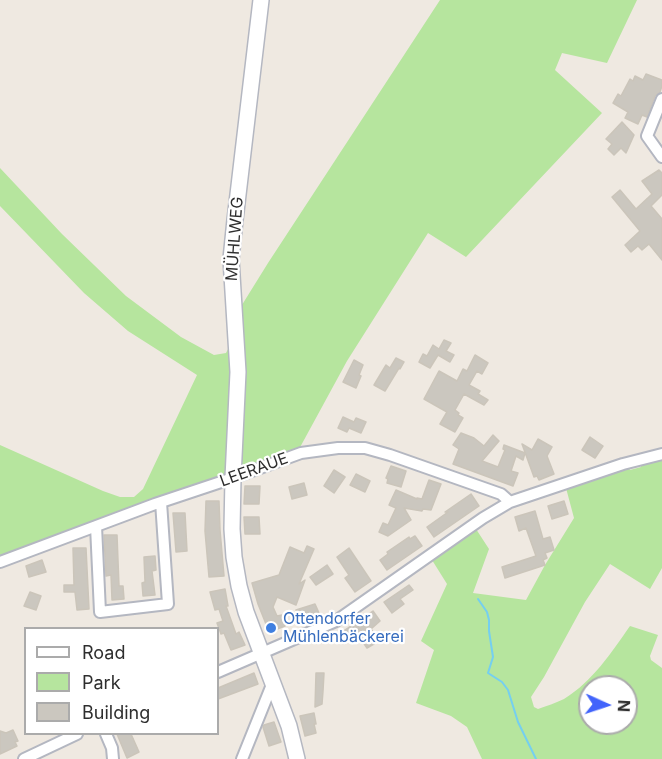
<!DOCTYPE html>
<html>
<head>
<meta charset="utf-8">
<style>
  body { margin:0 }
  #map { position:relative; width:662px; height:759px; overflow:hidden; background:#efe9e1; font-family:Inter,sans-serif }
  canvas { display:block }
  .legend { position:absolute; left:24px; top:627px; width:195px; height:108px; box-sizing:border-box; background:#fff; border:2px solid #ababab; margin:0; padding:8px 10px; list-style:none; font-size:18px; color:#2e2e2e }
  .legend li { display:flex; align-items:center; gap:12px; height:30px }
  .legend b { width:30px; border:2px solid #ababab }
  .north { position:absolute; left:578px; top:675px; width:60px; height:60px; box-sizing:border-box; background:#fff; border:2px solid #ababab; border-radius:50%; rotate:93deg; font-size:16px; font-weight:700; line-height:24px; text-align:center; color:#2e2e2e }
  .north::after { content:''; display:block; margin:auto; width:21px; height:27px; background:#4264fb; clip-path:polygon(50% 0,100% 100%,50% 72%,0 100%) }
</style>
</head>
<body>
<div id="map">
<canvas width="662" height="759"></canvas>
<ul class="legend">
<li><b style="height:8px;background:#fff"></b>Road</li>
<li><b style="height:16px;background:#b6e59e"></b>Park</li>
<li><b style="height:16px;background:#cbc7bf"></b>Building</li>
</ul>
<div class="north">N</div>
</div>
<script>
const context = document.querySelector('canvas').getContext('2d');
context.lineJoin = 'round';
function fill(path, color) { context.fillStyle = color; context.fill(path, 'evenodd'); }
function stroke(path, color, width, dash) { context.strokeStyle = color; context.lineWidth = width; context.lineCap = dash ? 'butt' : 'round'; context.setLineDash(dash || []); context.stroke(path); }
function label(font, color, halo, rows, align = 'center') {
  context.font = font + ' Inter,sans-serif'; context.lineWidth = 4.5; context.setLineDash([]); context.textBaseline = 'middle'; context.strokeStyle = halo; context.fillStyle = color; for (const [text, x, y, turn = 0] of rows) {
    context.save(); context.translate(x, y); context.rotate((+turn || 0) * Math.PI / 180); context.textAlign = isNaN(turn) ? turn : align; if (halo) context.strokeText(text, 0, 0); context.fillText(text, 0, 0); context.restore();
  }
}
fill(new Path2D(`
  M 440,0 L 637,0 L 607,63 L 562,53 L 555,70 L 602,113 L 466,257 L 428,233 L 347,361 L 298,451 L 155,499 L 0,556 L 0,445 L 103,491 L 120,497 L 134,497 L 143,489 L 197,375 L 128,331 L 84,293 L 0,206 L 0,168 L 62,234 L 126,296 L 181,337 L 214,355 L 226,353 L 229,347 L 227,329 L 268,263 Z
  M 662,457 L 662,568 L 650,589 L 610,564 L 585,602 L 544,677 L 531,697 L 534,707 L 538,709 C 546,706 556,703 564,699 C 593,681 611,653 630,626 L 658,635 L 650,656 L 651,660 L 662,668 L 662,759 L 482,759 L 467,727 L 451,716 L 416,703 L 434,650 L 421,641 L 447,584 L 432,560 L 476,529 L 489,549 L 473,593 L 526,600 L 545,565 L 574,518 L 566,488 L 629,468 L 630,470 L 641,467 L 641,464 ZM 590,687 L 626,687 L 626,723 L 590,723 Z`), '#b6e59e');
stroke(new Path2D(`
  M 478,599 L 487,612 L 489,620 L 489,631 L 493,657 L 488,673 L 502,682 L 508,690 L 518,722 L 536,759`), '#75cff0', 2);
const building = new Path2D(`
  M 646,74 L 662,80 L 662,86 L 660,92 L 655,96 L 647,117 L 642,115 L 638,124 L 625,118 L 628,112 L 613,103 L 618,94 L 621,96 L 630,79 L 633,81 L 635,76 L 643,80 Z
  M 622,122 L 634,135 L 626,153 L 621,148 L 614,155 L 608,149 L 612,144 L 606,139 Z
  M 659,170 L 662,173 L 662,195 L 651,206 L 662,219 L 662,260 L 649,244 L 642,250 L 638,246 L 631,252 L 625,245 L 640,231 L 612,197 L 620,190 L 636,209 L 652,194 L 642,181 Z
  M 444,340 L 451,343 L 446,351 L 454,355 L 450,362 L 438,355 L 430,368 L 419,362 L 423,354 L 427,356 L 433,345 L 439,349 Z
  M 475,355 L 488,363 L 482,374 L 477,371 L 469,385 L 480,391 L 478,394 L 488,400 L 484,405 L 464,394 L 455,410 L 459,413 L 458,415 L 463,418 L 455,432 L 440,424 L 447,412 L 424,399 L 439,371 L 457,381 L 463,369 L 467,371 Z
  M 396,358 L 404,362 L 400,369 L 399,368 L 385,391 L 374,385 L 386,365 L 390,368 Z
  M 354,360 L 363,365 L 359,375 L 361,376 L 356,388 L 343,382 Z
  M 343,417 L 354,422 L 356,418 L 366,422 L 361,433 L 349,428 L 347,432 L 338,428 Z
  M 461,433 L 474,438 L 484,446 L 493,435 L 499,441 L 482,461 L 498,467 L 505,450 L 503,449 L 504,445 L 525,453 L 523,460 L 516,456 L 511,471 L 518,473 L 513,486 L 453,464 L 459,449 L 453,445 Z
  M 590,437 L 603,446 L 595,458 L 582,450 Z
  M 538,439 L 552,447 L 547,456 L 554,474 L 539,480 L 537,476 L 534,477 L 522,444 L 532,450 Z
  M 391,466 L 406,471 L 401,487 L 387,483 L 388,479 L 386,478 Z
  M 334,470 L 345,477 L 334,493 L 324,486 Z
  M 356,474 L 370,481 L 365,492 L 350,485 Z
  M 429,480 L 441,484 L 431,510 L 423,509 L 422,511 L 404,508 L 411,520 L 388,536 L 379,532 L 383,523 L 388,525 L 396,508 L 389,505 L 396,490 L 417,499 L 417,498 L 422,499 Z
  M 304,483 L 307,495 L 292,499 L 289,487 Z
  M 245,486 L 260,486 L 259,504 L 244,504 Z
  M 471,494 L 479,506 L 434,537 L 427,527 L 448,512 L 445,512 Z
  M 206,501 L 219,501 L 220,530 L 224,576 L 209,577 L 205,531 Z
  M 564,501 L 568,514 L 552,519 L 548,506 Z
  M 535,511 L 543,539 L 550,537 L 554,550 L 545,553 L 547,558 L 543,560 L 545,565 L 505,578 L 502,567 L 536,556 L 526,528 L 519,531 L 515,517 Z
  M 173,513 L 185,513 L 187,551 L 176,552 Z
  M 244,517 L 259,517 L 260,534 L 245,534 Z
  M 104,535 L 117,535 L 119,586 L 123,586 L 124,599 L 112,600 L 111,575 L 106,576 Z
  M 415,536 L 422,546 L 387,570 L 380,560 L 388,554 L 387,552 L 409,537 L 410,539 Z
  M 307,546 L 314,549 L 299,584 L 305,580 L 296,605 L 277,597 L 273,607 L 277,616 L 282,615 L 285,626 L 272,631 L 268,629 L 258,604 L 252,583 L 279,575 L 290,547 L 304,553 Z
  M 73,548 L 86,548 L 89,609 L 77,610 L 75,592 L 64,592 L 64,585 L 74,585 Z
  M 349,548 L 371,581 L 355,592 L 345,578 L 349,575 L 337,557 Z
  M 155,556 L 156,570 L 152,571 L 155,595 L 143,596 L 142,583 L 145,582 L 144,557 Z
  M 42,560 L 46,572 L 29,577 L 26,566 Z
  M 327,565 L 333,574 L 316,585 L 310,577 Z
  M 409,585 L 413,590 L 400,599 L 404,604 L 392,613 L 384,602 Z
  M 225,589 L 228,606 L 226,606 L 236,634 L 239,632 L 245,645 L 231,650 L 224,633 L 221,634 L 217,623 L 223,621 L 219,609 L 215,610 L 210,592 Z
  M 30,592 L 41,596 L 36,610 L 24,606 Z
  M 315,604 L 319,613 L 301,621 L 296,610 Z
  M 373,611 L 380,621 L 371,629 L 379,641 L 367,648 L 358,635 L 349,641 L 342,632 Z
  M 254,673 L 258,684 L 218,699 L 218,688 Z
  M 316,673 L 324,673 L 323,691 L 322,704 L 315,707 Z
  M 314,713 L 316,724 L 314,724 L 316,733 L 305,736 L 300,716 Z
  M 274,722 L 281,742 L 269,746 L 263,727 L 264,725 Z
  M 13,730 L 18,741 L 15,742 L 17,746 L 0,754 L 0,731 L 6,733 Z
  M 117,734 L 131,734 L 139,752 L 127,758 Z`);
fill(building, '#cbc7bf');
stroke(building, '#cbc5ba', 1.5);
const street = new Path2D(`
  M 662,99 L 647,136 L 662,157
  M 96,526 L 100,612 L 168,604 L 161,502
  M 0,562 L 155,504 L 233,478 L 301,453 L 338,448 L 365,448 L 390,455 L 501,494 L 510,502
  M 218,672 L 336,621 L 483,518 L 510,502 L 623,464 L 662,454
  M 106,734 L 112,748 L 113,759
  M 24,759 L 77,734
  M 242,759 L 273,682`);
const secondary = new Path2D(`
  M 261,0 L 235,220 L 231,259 L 238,372 L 233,478 L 232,529 L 234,557 L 239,586 L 246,612 L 289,726 L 297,759`);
stroke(street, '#b4b7c1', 14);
stroke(secondary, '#b4b7c1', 18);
stroke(street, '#fff', 10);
stroke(secondary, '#fff', 15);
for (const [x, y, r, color] of [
  [271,628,6,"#3f7fe0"]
]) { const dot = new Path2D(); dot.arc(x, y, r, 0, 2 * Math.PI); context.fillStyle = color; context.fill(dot); stroke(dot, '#fff', 2); }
label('16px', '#2e2e2e', '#fff', [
  ["MÜHLWEG",235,239,-86],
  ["LEERAUE",254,470,-20]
]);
label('16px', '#366cbe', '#fff', [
  ["Ottendorfer",283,619],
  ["Mühlenbäckerei",283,637]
], 'left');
</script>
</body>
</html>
